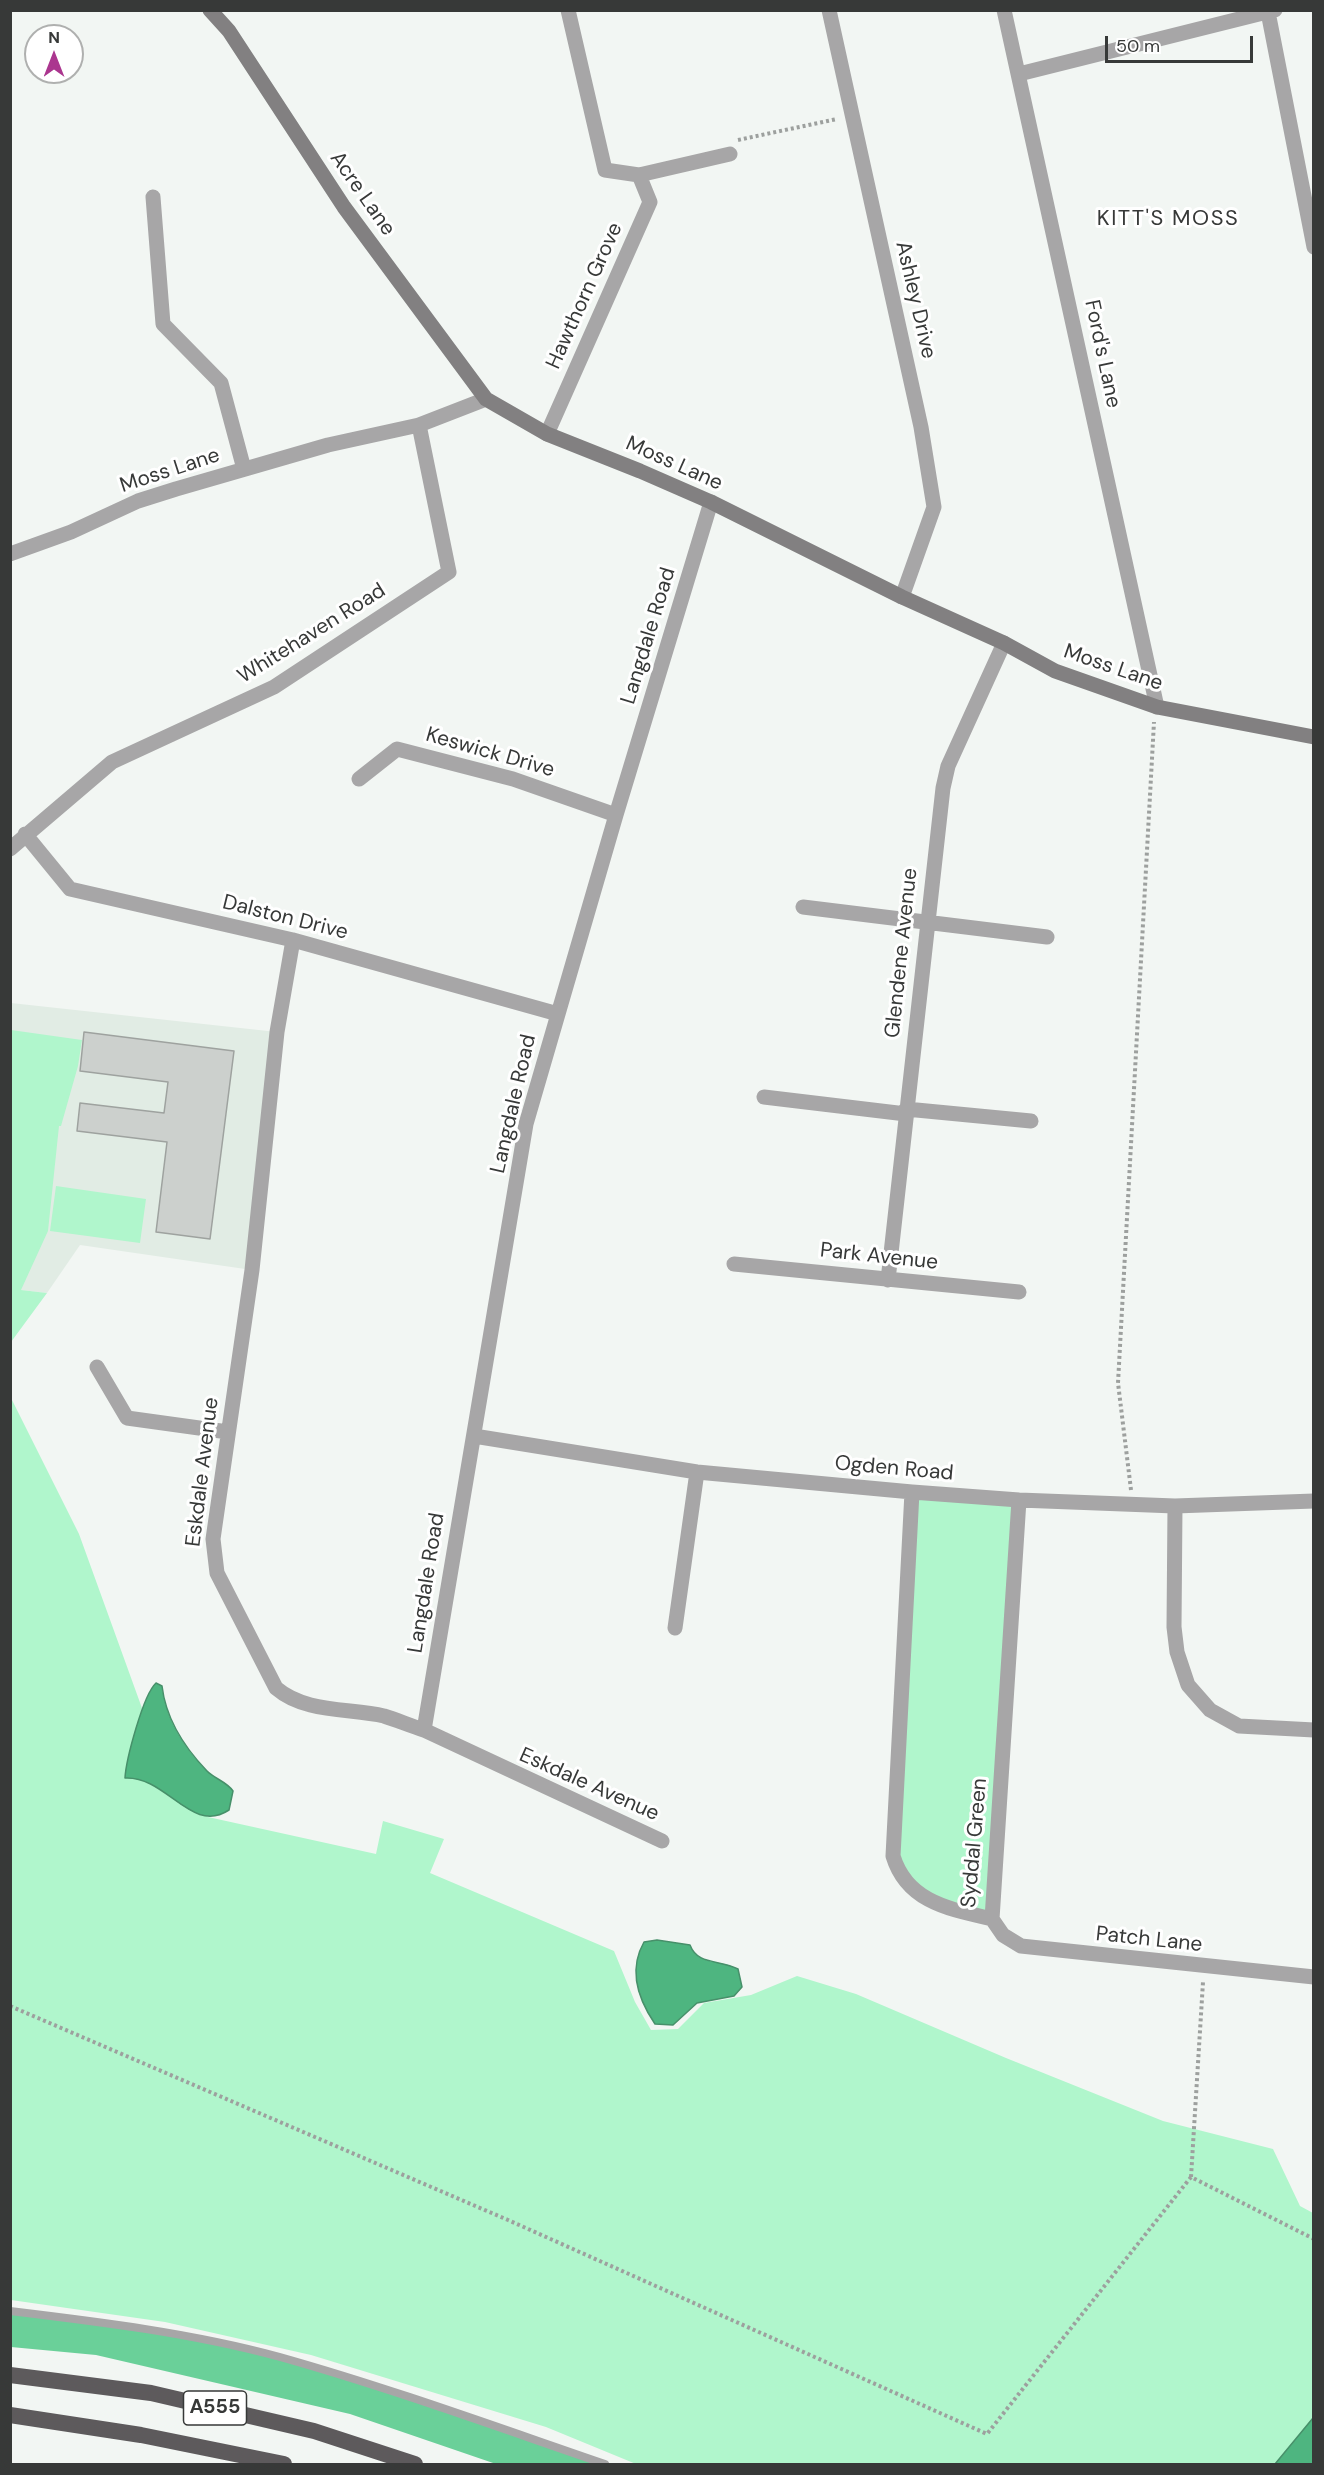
<!DOCTYPE html>
<html>
<head>
<meta charset="utf-8">
<style>
  body { margin:0 }
  #map { position:relative; width:1324px; height:2475px; overflow:hidden; background:#f2f6f3; font-family:"DM Sans",sans-serif }
  canvas { display:block }
  .frame { position:absolute; inset:0; border:12px solid #373938; pointer-events:none }
  .north { position:absolute; left:24px; top:24px; width:60px; height:60px; box-sizing:border-box; background:#fff; border:2px solid #afb0af; border-radius:50%; rotate:0deg; font-size:16px; font-weight:700; line-height:24px; text-align:center; color:#373938 }
  .north::after { content:''; display:block; margin:auto; width:21px; height:27px; background:#ab368f; clip-path:polygon(50% 0,100% 100%,50% 72%,0 100%) }
  .scale { position:absolute; left:1105px; top:36px; width:148px; height:27px; box-sizing:border-box; border:3px solid #373938; border-top:0; padding-left:8px; font-size:18px; line-height:21px; white-space:nowrap; color:#373938; -webkit-text-stroke:4px #fff; paint-order:stroke }
</style>
</head>
<body>
<div id="map">
<canvas width="1324" height="2475"></canvas>
<div class="frame"></div>
<div class="north">N</div>
<div class="scale">50 m</div>
</div>
<script>
const context = document.querySelector('canvas').getContext('2d');
context.lineJoin = 'round';
function fill(path, color) { context.fillStyle = color; context.fill(path, 'evenodd'); }
function stroke(path, color, width, dash) { context.strokeStyle = color; context.lineWidth = width; context.lineCap = dash ? 'butt' : 'round'; context.setLineDash(dash || []); context.stroke(path); }
function label(font, color, halo, rows, align = 'center') {
  context.font = font + ' "DM Sans",sans-serif'; context.lineWidth = 6; context.setLineDash([]); context.textBaseline = 'middle'; context.strokeStyle = halo; context.fillStyle = color; for (const [text, x, y, turn = 0] of rows) {
    context.save(); context.translate(x, y); context.rotate((+turn || 0) * Math.PI / 180); context.textAlign = isNaN(turn) ? turn : align; if (halo) context.strokeText(text, 0, 0); context.fillText(text, 0, 0); context.restore();
  }
}
fill(new Path2D(`
  M 11,1003 L 277,1032 L 252,1270 L 80,1245 L 47,1293 L 11,1289 Z`), '#e1ece4');
fill(new Path2D(`
  M 11,1030 L 82,1040 L 78,1066 L 61,1126 L 59,1126 L 48,1231 L 21,1290 L 47,1293 L 11,1342 Z
  M 56,1186 L 146,1199 L 140,1243 L 50,1231 Z
  M 10,1396 L 79,1534 L 168,1780 L 208,1817 L 376,1854 L 383,1821 L 444,1839 L 430,1873 L 614,1951 L 635,2002 L 651,2030 L 678,2029 L 704,2003 L 751,1995 L 797,1976 L 856,1994 L 1006,2058 L 1163,2121 L 1273,2149 L 1300,2206 L 1313,2213 L 1313,2464 L 636,2464 L 546,2427 L 311,2355 L 165,2322 L 11,2300 Z
  M 912,1492 L 1019,1500 L 992,1919 L 954,1910 L 898,1874 Z`), '#b0f6cc');
fill(new Path2D(`
  M 11,2311 L 107,2323 L 279,2357 L 605,2464 L 496,2464 L 350,2414 L 96,2355 L 11,2347 Z`), '#6ad099');
const water = new Path2D(`
  M 156,1683 L 162,1686 C 166,1720 184,1747 207,1771 C 215,1779 227,1782 233,1791 L 229,1810 C 191,1835 167,1776 125,1778 C 126,1760 143,1695 156,1683 Z
  M 657,1940 L 690,1945 C 698,1966 720,1959 738,1969 L 742,1987 L 734,1996 L 697,2003 L 673,2025 L 655,2024 C 638,1999 628,1970 644,1942 Z
  M 1313,2418 L 1313,2464 L 1275,2464 Z`);
fill(water, '#4eb580');
stroke(water, '#47906a', 1.5);
const building = new Path2D(`
  M 84,1032 L 234,1051 L 210,1239 L 156,1232 L 167,1142 L 77,1131 L 80,1103 L 164,1113 L 168,1082 L 80,1071 Z`);
fill(building, '#ccd0cd');
stroke(building, '#9ea29f', 1.5);
stroke(new Path2D(`
  M 738,140 L 837,119
  M 1131,1490 L 1118,1383 L 1154,722
  M 10,2006 L 508,2220 L 987,2434 L 1191,2177 L 1314,2239
  M 1191,2177 L 1203,1982`), '#9da09e', 4, [3, 3]);
stroke(new Path2D(`
  M 10,2311 C 101,2322 192,2333 280,2357 C 390,2388 497,2427 605,2464`), '#a7a6a7', 8);
stroke(new Path2D(`
  M 829,10 L 921,427 L 934,507 L 902,597
  M 1004,10 L 1157,707
  M 1268,12 L 1314,247
  M 1019,74 L 1275,10
  M 639,175 L 730,154
  M 153,197 L 163,324 L 221,383 L 244,469
  M 547,434 L 650,202 L 639,175 L 605,170 L 568,10
  M 10,554 L 71,532 L 138,501 L 176,489 L 328,445 L 419,425 L 486,399
  M 359,779 L 397,749 L 513,779 L 616,815
  M 25,834 L 70,889 L 293,940 L 558,1014
  M 10,849 L 112,762 L 274,687 L 449,572 L 419,425
  M 803,907 L 1047,937
  M 293,940 L 277,1032 L 252,1270 L 213,1539 L 217,1573 L 276,1688 C 305,1713 349,1708 384,1716 C 397,1720 411,1726 424,1730 L 662,1841
  M 764,1097 L 906,1114
  M 906,1109 L 1031,1121
  M 734,1264 L 1019,1292
  M 888,1280 L 943,788 L 948,766 L 1004,643
  M 97,1367 L 127,1418 L 228,1432
  M 474,1436 L 697,1472 L 912,1492 L 1019,1500 L 1175,1506 L 1314,1501
  M 912,1492 L 893,1856 C 907,1902 949,1909 992,1919 L 1019,1500
  M 1175,1506 L 1174,1627 L 1177,1652 L 1188,1685 L 1210,1710 L 1239,1726 L 1314,1730
  M 675,1628 L 697,1472
  M 424,1730 L 526,1124 L 616,815 L 711,502
  M 992,1919 L 1003,1935 L 1021,1946 L 1314,1977`), '#a7a6a7', 15);
stroke(new Path2D(`
  M 210,10 L 229,31 L 344,207 L 486,399 L 547,434 L 640,471 L 711,502 L 902,597 L 1004,643 L 1055,671 L 1157,707 L 1314,737`), '#828081', 15);
stroke(new Path2D(`
  M 10,2375 L 151,2393 L 314,2431 L 415,2464
  M 10,2415 L 141,2435 L 284,2464`), '#5d5a5c', 16);
for (const [x, y, w] of [
  [215,2408,63]
]) { const box = new Path2D(); box.roundRect(x - w / 2, y - 17, w, 34, 4.5); context.fillStyle = '#fff'; context.fill(box); stroke(box, '#373938', 1.5); }
label('bold 20px', '#373938', null, [
  ["A555",215,2408]
]);
label('21px', '#373938', '#fff', [
  ["Acre Lane",362,194,55],
  ["Hawthorn Grove",585,296,-66],
  ["Ashley Drive",915,300,77],
  ["Ford's Lane",1102,354,78],
  ["Moss Lane",674,464,24],
  ["Moss Lane",170,471,-18],
  ["Whitehaven Road",312,634,-32],
  ["Langdale Road",649,636,-73],
  ["Moss Lane",1113,668,19],
  ["Keswick Drive",490,753,16],
  ["Dalston Drive",285,918,14],
  ["Glendene Avenue",902,953,-84],
  ["Langdale Road",514,1104,-77],
  ["Park Avenue",879,1257,6],
  ["Ogden Road",894,1469,5],
  ["Eskdale Avenue",203,1472,-83],
  ["Langdale Road",427,1583,-81],
  ["Eskdale Avenue",589,1785,24],
  ["Syddal Green",975,1843,-85],
  ["Patch Lane",1149,1940,6]
]);
context.letterSpacing = '1.5px';
label('22px', '#373938', '#fff', [
  ["KITT'S MOSS",1168,219]
]);
context.letterSpacing = '0px';
</script>
</body>
</html>
